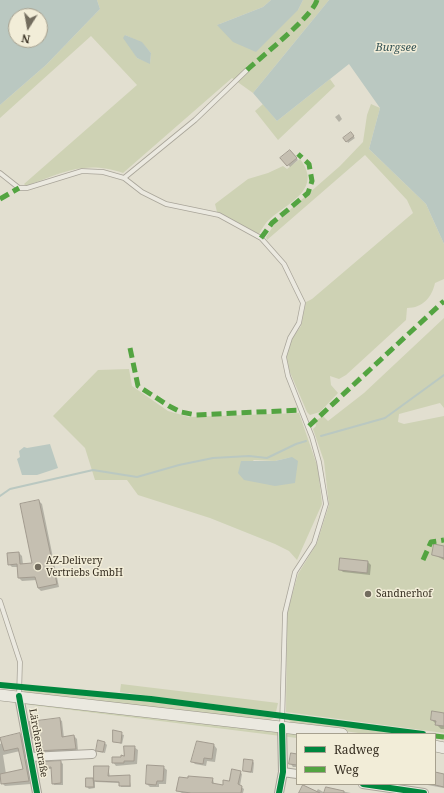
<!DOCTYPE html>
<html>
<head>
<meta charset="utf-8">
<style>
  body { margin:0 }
  #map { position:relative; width:444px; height:793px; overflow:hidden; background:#e2dfd0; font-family:"Noto Serif",serif }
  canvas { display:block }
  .legend { position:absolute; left:296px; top:733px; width:140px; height:52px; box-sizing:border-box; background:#f2edd8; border:1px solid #a7a18f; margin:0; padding:5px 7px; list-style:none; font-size:12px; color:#362e21 }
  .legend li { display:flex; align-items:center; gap:8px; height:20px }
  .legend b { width:20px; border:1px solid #a7a18f }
  .north { position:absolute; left:8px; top:8px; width:40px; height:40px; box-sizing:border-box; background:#f2edd8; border:1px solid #a7a18f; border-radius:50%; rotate:191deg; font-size:11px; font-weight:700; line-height:16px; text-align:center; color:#362e21 }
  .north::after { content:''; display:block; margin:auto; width:14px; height:18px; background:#726c5e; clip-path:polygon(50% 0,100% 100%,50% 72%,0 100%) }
</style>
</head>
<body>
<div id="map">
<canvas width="444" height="793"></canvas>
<ul class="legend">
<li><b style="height:5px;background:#00873e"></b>Radweg</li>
<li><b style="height:5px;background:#53a441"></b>Weg</li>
</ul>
<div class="north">N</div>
</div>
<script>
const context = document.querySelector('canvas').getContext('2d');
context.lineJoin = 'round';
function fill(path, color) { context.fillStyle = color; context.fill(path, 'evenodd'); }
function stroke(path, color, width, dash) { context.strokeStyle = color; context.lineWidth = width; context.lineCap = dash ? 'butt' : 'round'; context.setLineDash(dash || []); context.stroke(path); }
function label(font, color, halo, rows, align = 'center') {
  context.font = font + ' "Noto Serif",serif'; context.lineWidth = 3; context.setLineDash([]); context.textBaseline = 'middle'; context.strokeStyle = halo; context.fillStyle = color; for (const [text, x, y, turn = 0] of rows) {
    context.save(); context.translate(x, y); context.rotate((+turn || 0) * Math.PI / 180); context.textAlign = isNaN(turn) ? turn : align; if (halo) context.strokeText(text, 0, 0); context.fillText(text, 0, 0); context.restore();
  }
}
fill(new Path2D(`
  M 97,0 L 271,0 L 263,7 L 217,25 L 298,10 L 303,0 L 329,0 L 253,93 L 232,78 L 123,173 C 84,160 62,173 26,186 L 24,184 L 137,85 L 91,36 L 0,118 L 0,105 L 46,65 L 100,9 ZM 125,35 L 142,43 L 151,53 L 150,63 L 137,58 Z
  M 330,79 L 335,86 L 278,140 L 255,111 L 263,104 L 277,121 Z
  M 371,104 L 380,108 L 369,149 L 426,204 L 444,244 L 444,279 L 435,283 C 432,297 423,308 407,308 L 406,320 L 346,375 L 339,379 L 330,376 L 331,385 L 338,393 L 320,412 L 310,415 L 307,412 L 289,370 L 286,357 L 291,340 L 301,326 L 306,302 L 312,299 L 413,213 L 407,200 L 365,155 L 267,240 L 266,237 L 276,222 L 340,166 L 363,142 L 367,115 Z
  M 300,159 C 323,189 289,202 270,219 C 265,223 262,229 259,234 L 217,212 L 215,204 L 248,179 L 268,173 L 283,166 L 287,169 Z
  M 444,318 L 444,408 L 440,403 L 399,414 L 398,422 L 404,424 L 444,416 L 444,733 L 286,712 L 287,613 L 298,574 L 317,543 L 329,505 L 324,461 L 313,429 L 316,426 L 315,421 L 323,416 L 328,421 L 364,393 Z
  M 129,369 L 132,386 L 168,411 L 189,417 L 299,413 L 318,468 L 322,504 L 297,560 L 289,551 L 275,544 L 210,518 L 138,495 L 127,480 L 95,480 L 85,448 L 53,416 L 98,370 ZM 292,457 L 238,473 L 254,460 L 275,461 Z
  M 121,684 L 278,703 L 276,712 L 120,692 Z
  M 26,688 L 144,700 L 274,718 L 268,721 L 25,693 L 24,691 Z
  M 28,701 L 297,734 L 297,738 L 23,704 Z
  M 287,718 L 290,719 L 404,734 L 366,734 L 292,724 Z`), '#ced2b4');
fill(new Path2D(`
  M 0,0 L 97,0 L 100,9 L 46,65 L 0,105 ZM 16,16 L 40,16 L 40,40 L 16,40 Z
  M 271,0 L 303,0 L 298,10 L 256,52 L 233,42 L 217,25 L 263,7 Z
  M 329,0 L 444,0 L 444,244 L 426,204 L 369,149 L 380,108 L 349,64 L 277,121 L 253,93 Z
  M 125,35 L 142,42 L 151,53 L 150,64 L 137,58 L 123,38 Z
  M 50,444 L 58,468 L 37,475 L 22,475 L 17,459 L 20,457 L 19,451 L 24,447 L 27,448 Z
  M 292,457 L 298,461 L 295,483 L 275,486 L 244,480 L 238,473 L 241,461 L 275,461 Z`), '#bac8c1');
fill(new Path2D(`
  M 339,114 L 342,119 L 339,122 L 335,117 Z
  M 352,135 L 355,138 L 348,143 L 347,141 Z
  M 292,153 L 298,160 L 290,167 L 282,158 Z
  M 39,501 L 42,504 L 59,587 L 41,591 L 38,588 L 37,580 L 22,581 L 19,578 L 18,567 L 12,567 L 9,564 L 8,554 L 19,553 L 22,556 L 23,564 L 33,564 Z
  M 444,547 L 444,560 L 433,554 Z
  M 341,559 L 368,562 L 371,565 L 370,575 L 343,572 L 340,569 Z
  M 444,714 L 444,729 L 441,729 L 432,720 Z
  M 59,719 L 62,721 L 64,738 L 74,736 L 77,739 L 78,751 L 38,753 L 36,751 L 37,740 L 33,738 Z
  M 114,732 L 124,735 L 122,744 L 114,741 Z
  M 20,735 L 23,737 L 31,784 L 5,786 L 2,783 L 0,773 L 0,744 ZM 20,751 L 24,770 L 6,774 L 3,755 Z
  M 105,743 L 107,745 L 105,753 L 99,752 L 97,750 Z
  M 198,743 L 214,745 L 217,749 L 215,762 L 207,761 L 206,766 L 195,764 L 192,761 Z
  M 134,747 L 138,750 L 137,764 L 116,766 L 113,762 L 125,757 Z
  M 297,755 L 297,767 L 293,767 L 290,763 Z
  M 253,761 L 254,763 L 253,773 L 246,772 L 244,770 Z
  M 61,762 L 63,764 L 63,785 L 54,785 L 53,783 L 52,769 L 46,769 L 44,767 Z
  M 108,767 L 110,777 L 129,776 L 131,787 L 121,787 L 120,783 L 96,782 L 95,781 L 95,788 L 89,789 L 87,787 L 93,779 L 95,781 Z
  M 163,767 L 167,770 L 166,784 L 159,784 L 159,787 L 150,787 L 147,784 Z
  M 240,772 L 242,774 L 240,786 L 244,789 L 243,793 L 182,793 L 177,790 L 213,779 L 214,784 L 223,786 Z
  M 435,774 L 444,775 L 444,788 L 422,784 L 435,784 Z
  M 326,788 L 351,793 L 300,793 L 316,792 L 318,789 L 325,793 Z`), '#0003');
stroke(new Path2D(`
  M 321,436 L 385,418 L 444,375
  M 0,496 L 10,489 L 93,470 L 137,477 L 179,465 L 213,458 L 249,456 L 267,458 L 296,444 L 306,441`), '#bac8c1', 2);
const building = new Path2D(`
  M 351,132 L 354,136 L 346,142 L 343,138 Z
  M 290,150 L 297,158 L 287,166 L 280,158 Z
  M 39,500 L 57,584 L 38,588 L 35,577 L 18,578 L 17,564 L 8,565 L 7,553 L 19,552 L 20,564 L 32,563 L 20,504 Z
  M 434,544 L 444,546 L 444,558 L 432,555 Z
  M 340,558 L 368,561 L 367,573 L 339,570 Z
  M 432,711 L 444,713 L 444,726 L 435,725 L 436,721 L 431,720 Z
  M 60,718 L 62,737 L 74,735 L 76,749 L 35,751 L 36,738 L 32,738 L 29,722 Z
  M 113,730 L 122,732 L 121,743 L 113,742 Z
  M 20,733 L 29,781 L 1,784 L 0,774 L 23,769 L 18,748 L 4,751 L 0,738 Z
  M 98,740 L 105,742 L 103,752 L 96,751 Z
  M 197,741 L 214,744 L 212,759 L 204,758 L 203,764 L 191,762 Z
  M 124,746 L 135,746 L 134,761 L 124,761 L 124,763 L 112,763 L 112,757 L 121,757 L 121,755 L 124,756 Z
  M 291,753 L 297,754 L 297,765 L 289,764 Z
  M 244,759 L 253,760 L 251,772 L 243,771 Z
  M 61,761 L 61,783 L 52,784 L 51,767 L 43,768 L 43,762 Z
  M 147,765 L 164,766 L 163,781 L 157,781 L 156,785 L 146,784 Z
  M 94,766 L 109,766 L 108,776 L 130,775 L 130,786 L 119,786 L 119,782 L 94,781 Z
  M 232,769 L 241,771 L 238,784 L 242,786 L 241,793 L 191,793 L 176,791 L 179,777 L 188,778 L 188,776 L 213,778 L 212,783 L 223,785 L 223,780 L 229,781 Z
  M 435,772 L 444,774 L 444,787 L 435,785 Z
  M 86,778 L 93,778 L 94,787 L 86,787 Z
  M 303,785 L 320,793 L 299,793 Z
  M 326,787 L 344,791 L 344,793 L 324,793 Z`);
fill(building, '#c5bfb1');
stroke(building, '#a29b8f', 1);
const service = new Path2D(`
  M 0,173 L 19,188 L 27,188 L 82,171 L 103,172 L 124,178 L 142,192 L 166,204 L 219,215 L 261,238 L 284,264 L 303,303 L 299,323 L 290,338 L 284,357 L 288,376 L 312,437 L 319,462 L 326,504 L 314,543 L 295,572 L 285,613 L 282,726
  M 124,178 L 195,120 L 247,70
  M 0,601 L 20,662 L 19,696`);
const minor = new Path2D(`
  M 19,696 L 37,793
  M 30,757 L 92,754
  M 283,772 L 297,774
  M 363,784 L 424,793
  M 279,793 L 283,772 L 282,726`);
const secondary = new Path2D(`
  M 0,695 L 342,734
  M 435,746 L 444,748`);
stroke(service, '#a8a499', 5.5);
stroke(minor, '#a8a499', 10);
stroke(secondary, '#989488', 12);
stroke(service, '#ebe9e0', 4);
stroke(minor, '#ebe9e0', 8);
stroke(secondary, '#ebe9e0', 11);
stroke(new Path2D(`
  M 247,70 C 261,57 313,16 317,0
  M 0,199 L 19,188
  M 261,238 L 272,223 L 308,193 L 312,181 L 309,164 L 298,154
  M 130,348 L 138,386 L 169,406 L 181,412 L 196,415 L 301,410
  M 309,426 L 444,301
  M 423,560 L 431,542 L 444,540
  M 435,736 L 444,737`), '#53a441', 5, [10, 5]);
stroke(new Path2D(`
  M 0,685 L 151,699 L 423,734
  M 19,696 L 37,793
  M 363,784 L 424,793
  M 279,793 L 283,772 L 282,726`), '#00873e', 6);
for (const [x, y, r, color] of [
  [38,567,4,"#726c5e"],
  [368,594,4,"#726c5e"]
]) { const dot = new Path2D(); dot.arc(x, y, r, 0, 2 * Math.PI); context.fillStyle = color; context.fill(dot); stroke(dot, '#f2edd8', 1.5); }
label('10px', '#362e21', '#f2edd8', [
  ["AZ-Delivery",46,561],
  ["Vertriebs GmbH",46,573],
  ["Sandnerhof",376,594]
], 'left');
label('10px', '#362e21', '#f2edd8', [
  ["Lärchenstraße",38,743,80]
]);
label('italic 11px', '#335254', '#f2edd8', [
  ["Burgsee",396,48]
]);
</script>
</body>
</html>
